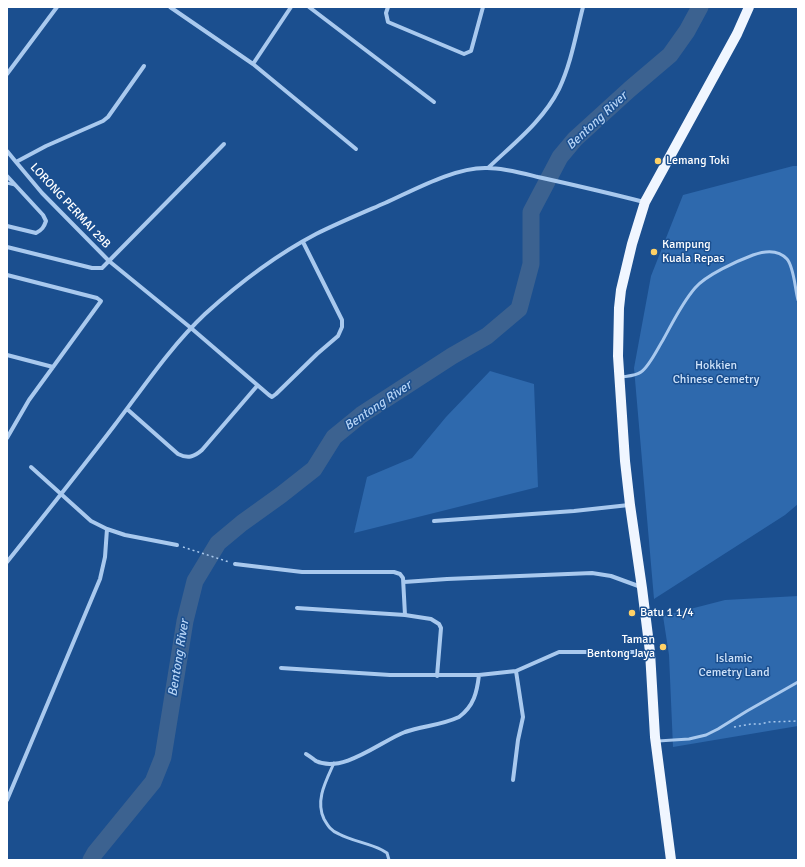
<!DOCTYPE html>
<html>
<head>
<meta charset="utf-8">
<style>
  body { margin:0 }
  #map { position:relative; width:805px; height:867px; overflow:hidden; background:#1b4f8f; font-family:Signika,sans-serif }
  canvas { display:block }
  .frame { position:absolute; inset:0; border:8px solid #fff; pointer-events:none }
</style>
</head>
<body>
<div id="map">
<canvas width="805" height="867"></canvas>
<div class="frame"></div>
</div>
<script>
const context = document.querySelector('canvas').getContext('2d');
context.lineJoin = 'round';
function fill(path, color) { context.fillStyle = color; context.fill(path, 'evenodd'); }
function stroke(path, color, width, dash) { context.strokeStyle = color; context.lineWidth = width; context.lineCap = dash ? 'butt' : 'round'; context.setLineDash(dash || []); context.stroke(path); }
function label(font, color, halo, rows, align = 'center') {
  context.font = font + ' Signika,sans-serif'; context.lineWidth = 3; context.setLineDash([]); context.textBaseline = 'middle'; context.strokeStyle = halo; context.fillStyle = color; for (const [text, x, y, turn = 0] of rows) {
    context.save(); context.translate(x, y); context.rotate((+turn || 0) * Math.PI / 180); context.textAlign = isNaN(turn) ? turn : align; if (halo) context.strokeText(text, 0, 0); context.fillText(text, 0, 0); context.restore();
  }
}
fill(new Path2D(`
  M 793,166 L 798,166 L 798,504 L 785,515 L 654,599 L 634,368 L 651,276 L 683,195 Z
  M 490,371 L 534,384 L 538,487 L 354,533 L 367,477 L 412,458 L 446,417 Z
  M 798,596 L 798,726 L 673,747 L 669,655 L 663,616 L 725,600 Z`), '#2e69ad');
stroke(new Path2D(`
  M 91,860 L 95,853 L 153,782 L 163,757 L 185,621 L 195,581 L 218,543 L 242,523 L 281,495 L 314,469 L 334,437 L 361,415 L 452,356 L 487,336 L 519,309 L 531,264 L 531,212 L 560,157 L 575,139 L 630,89 L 670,55 L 687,31 L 700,7`), '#3c6290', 17);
stroke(new Path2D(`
  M 183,547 L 229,562
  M 734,727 L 751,724 L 761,724 L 769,722 L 798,721`), '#a9c9ee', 1.5, [2, 3]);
stroke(new Path2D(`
  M 7,183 L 15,185
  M 621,377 C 627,376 636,376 641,372 C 649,367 658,348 663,340 C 673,322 682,303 695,288 C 706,275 737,261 753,255 C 764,251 778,249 787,259 C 794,267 795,289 798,300
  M 658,741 L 689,739 L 706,735 L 718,729 L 747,711 L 798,682
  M 334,763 C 326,781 315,800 324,819 C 328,826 331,831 339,834 C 352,841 368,843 382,850 L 387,853 L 389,860`), '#a9c9ee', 3);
stroke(new Path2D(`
  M 170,7 L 253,64 L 356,149
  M 309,7 L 434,102
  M 388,7 L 386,13 L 388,22 L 464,54 L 471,51 L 483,7
  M 253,64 L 291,7
  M 144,66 L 108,117 L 103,121 L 46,146 L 16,162 L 42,193 L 109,261 L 191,328 L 269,395 L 272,397 L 276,394 L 317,354 L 338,336 L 342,327 L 342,320 L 303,242
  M 7,74 L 57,7
  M 7,151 L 16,162
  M 488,168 C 513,144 543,121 559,89 C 571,64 576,34 583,7
  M 7,176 L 43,215 L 46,221 C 44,227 42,230 36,233 L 7,226
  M 7,247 L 92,268 L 102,268 L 224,144
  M 7,275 L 97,298 L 101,301 L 29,400 L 7,438
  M 7,355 L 53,367
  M 127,409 L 178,454 C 188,459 194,457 202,450 L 257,386
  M 434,521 L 574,511 L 629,505
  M 107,529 L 125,535 L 177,545
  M 7,562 C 43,517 79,472 114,426 C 143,388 170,347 205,314 C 238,284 276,255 316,234 C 338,223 362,213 385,203 C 414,190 455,167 487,168 C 504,168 522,173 538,177 C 574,185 609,193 644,202
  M 235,564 L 302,572 L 394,572 L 400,574 L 403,578 L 405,615
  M 404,582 L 447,579 L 592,573 L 611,576 L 641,587
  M 297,608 L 405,615 L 431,619 L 439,624 L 441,628 L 437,676
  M 281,668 L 390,675 L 479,675 L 516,671 L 559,652 L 650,652
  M 306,754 C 310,756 313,759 316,761 C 343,774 381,741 405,732 C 423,726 442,725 459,717 C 474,706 477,692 479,675
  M 513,780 L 518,740 L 523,717 L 516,671
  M 7,800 L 100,579 L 105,557 L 107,529 L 91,521 L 31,467`), '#a9c9ee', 4);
stroke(new Path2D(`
  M 671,860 L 655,737 L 650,652 L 642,588 L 630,505 L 625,461 L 618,356 L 619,308 L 621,290 L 632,244 L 645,202 L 737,34 L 749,7`), '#f0f6ff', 10);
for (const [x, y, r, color] of [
  [658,161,4,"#ffd166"],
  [654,252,4,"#ffd166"],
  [632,613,4,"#ffd166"],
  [663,647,4,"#ffd166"]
]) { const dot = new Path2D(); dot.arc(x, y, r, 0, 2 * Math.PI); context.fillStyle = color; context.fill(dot); stroke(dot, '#1b4f8f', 1.5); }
label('12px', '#fff', '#1b4f8f', [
  ["Lemang Toki",666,161],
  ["Kampung",662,245],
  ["Kuala Repas",662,259],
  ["Batu 1 1/4",640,613],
  ["Taman",655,640,"right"],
  ["Bentong Jaya",655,654,"right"]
], 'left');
label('12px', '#fff', '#1b4f8f', [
  ["LORONG PERMAI 29B",70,206,47]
]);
label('12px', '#cfe3fa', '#1b4f8f', [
  ["Hokkien",716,366],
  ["Chinese Cemetry",716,380],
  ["Islamic",734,659],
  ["Cemetry Land",734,673]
]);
label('italic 13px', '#b5d3f5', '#1b4f8f', [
  ["Bentong River",597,121,-43],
  ["Bentong River",378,406,-34],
  ["Bentong River",179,658,-81]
]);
</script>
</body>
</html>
